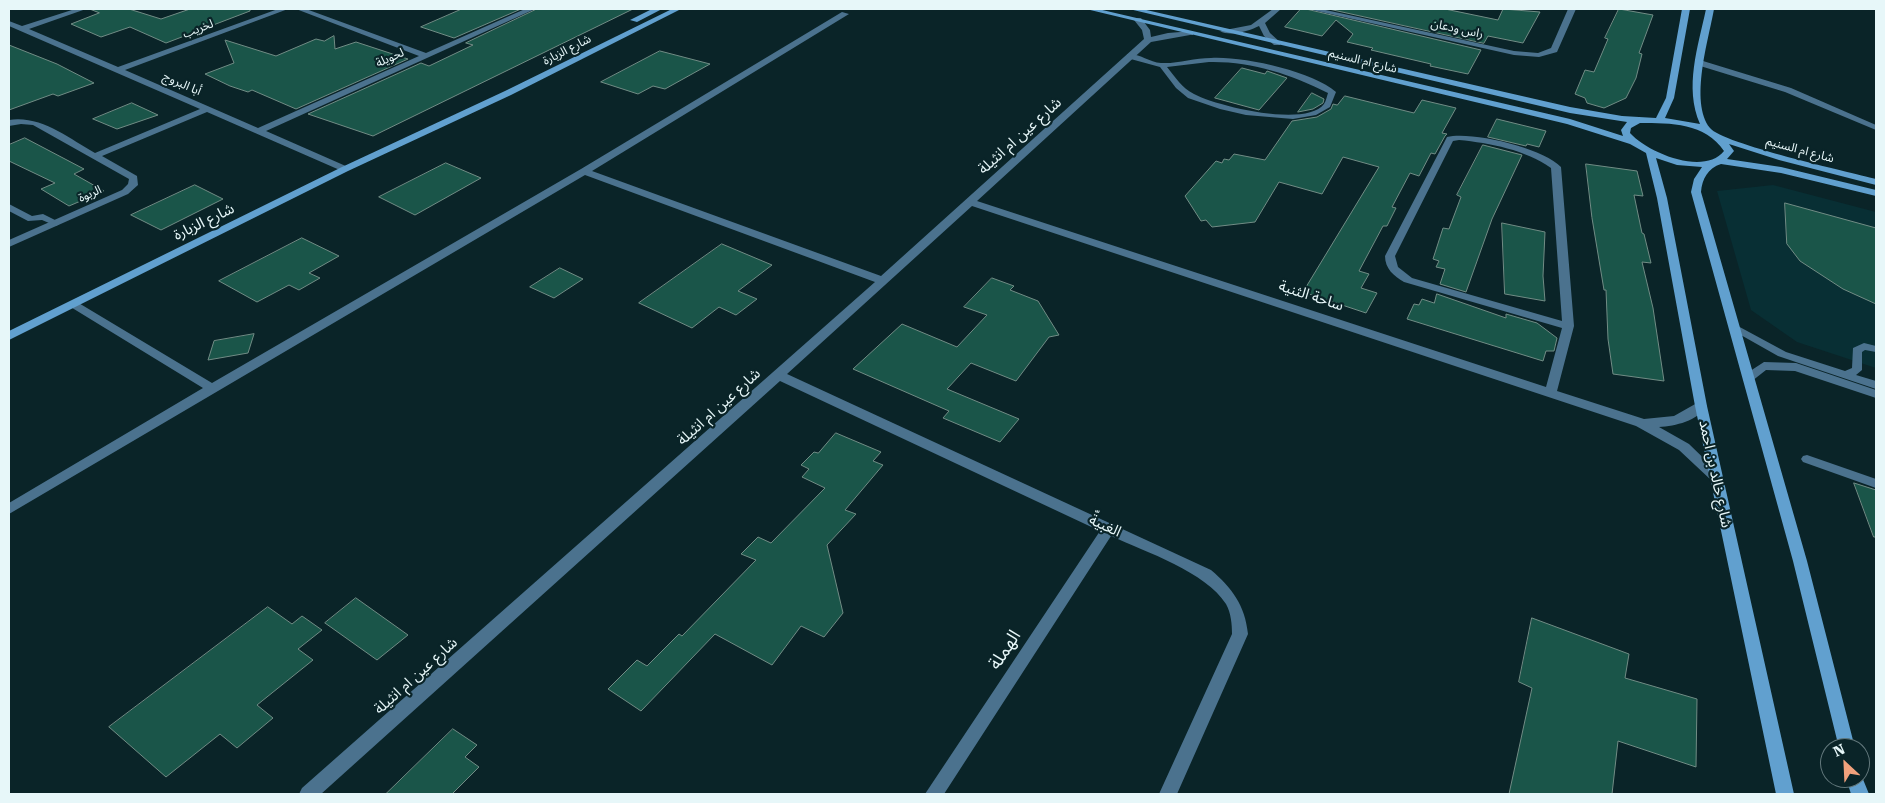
<!DOCTYPE html>
<html>
<head>
<meta charset="utf-8">
<style>
  body { margin:0 }
  #map { position:relative; width:1885px; height:803px; overflow:hidden; background:#0a2428; font-family:"Roboto Serif",serif }
  canvas { display:block }
  .frame { position:absolute; inset:0; border:10px solid #e7f7f9; pointer-events:none }
  .north { position:absolute; left:1820px; top:738px; width:50px; height:50px; box-sizing:border-box; background:#0a2428; border:1px solid #62787c; border-radius:50%; rotate:335deg; font-size:14px; font-weight:700; line-height:20px; text-align:center; color:#e7f7f9 }
  .north::after { content:''; display:block; margin:auto; width:18px; height:22px; background:#f1a17c; clip-path:polygon(50% 0,100% 100%,50% 72%,0 100%) }
</style>
</head>
<body>
<div id="map">
<canvas width="1885" height="803"></canvas>
<div class="frame"></div>
<div class="north">N</div>
</div>
<script>
const context = document.querySelector('canvas').getContext('2d');
context.lineJoin = 'round';
function fill(path, color) { context.fillStyle = color; context.fill(path, 'evenodd'); }
function stroke(path, color, width, dash) { context.strokeStyle = color; context.lineWidth = width; context.lineCap = dash ? 'butt' : 'round'; context.setLineDash(dash || []); context.stroke(path); }
function label(font, color, halo, rows, align = 'center') {
  context.font = font + ' "Roboto Serif","Noto Sans Arabic",serif'; context.lineWidth = 4.5; context.setLineDash([]); context.textBaseline = 'middle'; context.strokeStyle = halo; context.fillStyle = color; for (const [text, x, y, turn = 0] of rows) {
    context.save(); context.translate(x, y); context.rotate((+turn || 0) * Math.PI / 180); context.textAlign = isNaN(turn) ? turn : align; if (halo) context.strokeText(text, 0, 0); context.fillText(text, 0, 0); context.restore();
  }
}
fill(new Path2D(`
  M 1773,185 L 1876,212 L 1876,368 L 1797,342 L 1751,310 L 1717,191 Z`), '#082f34');
const building = new Path2D(`
  M 90,9 L 129,9 L 161,19 L 190,9 L 250,9 L 250,11 L 166,43 L 130,27 L 101,37 L 71,24 L 99,13 Z
  M 462,9 L 521,9 L 454,38 L 421,27 Z
  M 537,9 L 633,9 L 373,136 L 308,114 L 421,63 L 429,66 L 473,45 L 466,43 Z
  M 1301,9 L 1306,9 L 1481,50 L 1468,74 L 1430,66 L 1431,64 L 1371,50 L 1373,48 L 1347,42 L 1353,34 L 1336,20 L 1322,36 L 1285,27 Z
  M 1329,9 L 1445,9 L 1498,20 L 1503,9 L 1540,12 L 1523,43 L 1488,36 L 1484,43 Z
  M 1619,9 L 1653,15 L 1639,53 L 1642,54 L 1636,78 L 1626,98 L 1604,108 L 1587,103 L 1585,98 L 1575,94 L 1585,70 L 1594,72 L 1608,39 L 1605,38 Z
  M 334,36 L 335,49 L 356,42 L 408,59 L 296,109 L 252,90 L 248,92 L 230,86 L 205,74 L 234,63 L 225,40 L 276,56 L 316,39 L 324,41 Z
  M 9,45 L 57,64 L 94,83 L 58,96 L 53,94 L 9,110 Z
  M 660,51 L 710,64 L 665,89 L 653,86 L 638,94 L 601,82 Z
  M 1242,68 L 1265,74 L 1267,71 L 1287,78 L 1259,110 L 1215,98 Z
  M 1312,93 L 1324,99 L 1323,103 L 1313,109 L 1298,112 Z
  M 1345,96 L 1414,113 L 1422,100 L 1456,108 L 1442,133 L 1447,134 L 1445,136 L 1435,154 L 1431,153 L 1419,176 L 1410,173 L 1392,207 L 1396,208 L 1387,226 L 1383,226 L 1359,271 L 1369,274 L 1361,288 L 1377,293 L 1366,313 L 1303,292 L 1379,167 L 1343,157 L 1322,194 L 1279,182 L 1255,222 L 1212,227 L 1206,220 L 1201,221 L 1185,196 L 1216,161 L 1222,163 L 1224,159 L 1229,160 L 1234,154 L 1265,160 L 1292,121 L 1317,117 L 1331,109 L 1333,104 L 1337,105 Z
  M 132,103 L 158,115 L 117,129 L 93,119 Z
  M 1497,119 L 1546,131 L 1539,147 L 1527,144 L 1526,146 L 1488,137 Z
  M 25,138 L 84,169 L 74,174 L 104,191 L 69,206 L 41,189 L 55,183 L 9,161 L 9,145 Z
  M 1483,145 L 1522,155 L 1492,219 L 1466,292 L 1440,284 L 1445,269 L 1436,267 L 1439,261 L 1433,259 L 1443,228 L 1449,229 L 1461,197 L 1457,195 Z
  M 446,163 L 481,178 L 415,215 L 379,197 Z
  M 1586,164 L 1637,171 L 1643,196 L 1634,195 L 1642,233 L 1644,234 L 1651,263 L 1642,262 L 1653,308 L 1664,381 L 1613,374 L 1608,339 L 1606,290 L 1604,290 L 1592,218 Z
  M 195,185 L 223,199 L 161,230 L 131,215 Z
  M 1785,203 L 1876,228 L 1876,304 L 1843,289 L 1800,261 L 1787,244 Z
  M 1502,223 L 1545,232 L 1543,276 L 1545,301 L 1505,294 Z
  M 302,238 L 339,256 L 309,273 L 320,278 L 299,290 L 289,285 L 257,302 L 219,281 Z
  M 722,244 L 772,265 L 738,291 L 757,299 L 736,315 L 719,307 L 692,328 L 639,303 Z
  M 560,268 L 583,279 L 554,298 L 530,287 Z
  M 992,278 L 1014,286 L 1010,290 L 1038,301 L 1059,335 L 1049,337 L 1016,381 L 971,363 L 947,389 L 1019,419 L 1000,442 L 943,418 L 949,411 L 853,369 L 902,324 L 957,347 L 987,315 L 964,307 Z
  M 1437,294 L 1506,318 L 1506,314 L 1537,323 L 1557,338 L 1554,351 L 1546,351 L 1543,361 L 1407,319 L 1414,304 L 1419,305 L 1422,299 L 1434,303 Z
  M 254,334 L 248,353 L 208,360 L 214,341 Z
  M 836,433 L 881,452 L 873,461 L 883,465 L 845,510 L 856,514 L 827,545 L 843,613 L 824,637 L 801,626 L 772,665 L 715,634 L 641,711 L 608,689 L 637,660 L 647,666 L 679,634 L 682,636 L 756,560 L 741,554 L 758,537 L 771,543 L 825,488 L 802,477 L 809,469 L 801,465 L 814,452 L 818,453 Z
  M 1854,483 L 1876,490 L 1876,537 L 1874,537 Z
  M 356,598 L 408,635 L 377,660 L 325,623 Z
  M 268,607 L 292,624 L 302,616 L 322,630 L 298,649 L 313,660 L 257,705 L 273,718 L 237,748 L 220,734 L 166,777 L 109,727 Z
  M 1532,618 L 1629,654 L 1625,678 L 1697,699 L 1696,767 L 1618,741 L 1612,794 L 1509,794 L 1532,688 L 1519,682 Z
  M 453,729 L 477,745 L 465,757 L 479,767 L 452,794 L 386,794 Z`);
fill(building, '#1a5549');
stroke(building, '#718c85', 1);
fill(new Path2D(`
  M 1127,54 C 1139,53 1149,62 1161,63 C 1177,64 1194,58 1211,58 C 1242,56 1312,71 1336,92 L 1330,107 L 1316,115 L 1293,119 L 1246,115 L 1220,109 L 1188,98 L 1176,88 L 1160,67 L 1127,58 ZM 1209,62 C 1250,61 1291,74 1328,93 C 1327,96 1326,101 1324,104 C 1306,128 1216,106 1194,94 C 1182,88 1175,77 1167,67 Z
  M 1697,61 L 1703,61 L 1791,88 L 1876,125 L 1876,130 L 1785,92 L 1697,65 Z
  M 9,204 L 32,216 L 43,214 L 61,223 L 56,226 L 42,220 L 28,221 L 9,211 Z
  M 1736,325 L 1786,352 L 1845,371 L 1852,368 L 1853,348 L 1864,343 L 1876,346 L 1876,352 L 1865,350 L 1862,352 L 1862,370 L 1856,375 L 1876,381 L 1876,389 L 1778,356 L 1732,330 L 1731,328 Z
  M 1764,362 L 1796,363 L 1876,390 L 1876,398 L 1795,371 L 1766,370 L 1752,381 L 1744,381 L 1743,378 L 1744,375 Z
  M 1807,455 L 1876,479 L 1876,488 L 1803,462 L 1801,459 L 1803,456 Z`), '#4b728e');
fill(new Path2D(`
  M 75,9 L 86,9 L 29,29 L 118,67 L 278,9 L 288,9 L 125,70 L 258,128 L 419,56 L 296,9 L 306,9 L 426,53 L 525,9 L 535,9 L 266,131 L 348,167 L 348,171 L 342,171 L 207,112 L 102,156 L 137,176 L 138,185 L 128,194 L 9,247 L 9,240 L 122,190 L 128,184 L 129,179 L 33,125 L 21,124 L 9,126 L 9,120 C 41,115 68,138 95,153 L 200,109 L 9,26 L 9,21 L 22,26 Z
  M 1273,9 L 1281,9 L 1265,23 L 1270,33 L 1281,43 L 1280,45 L 1274,45 L 1264,36 L 1259,26 C 1249,31 1230,37 1220,31 L 1251,25 Z
  M 1308,9 L 1321,9 L 1514,51 L 1538,53 L 1551,48 L 1568,9 L 1576,9 L 1557,52 L 1539,57 L 1514,55 Z
  M 842,12 L 849,14 L 592,171 L 881,276 L 1144,39 L 1142,30 L 1134,20 L 1135,18 L 1141,18 L 1150,30 L 1151,37 L 1168,33 L 1193,31 L 1193,35 L 1190,35 L 1151,42 L 977,201 L 1546,387 L 1562,328 L 1404,282 C 1394,276 1385,269 1385,256 L 1447,137 C 1472,131 1543,148 1561,167 L 1574,326 L 1557,391 L 1644,419 L 1674,416 L 1697,403 L 1705,403 L 1707,406 C 1697,421 1676,426 1659,427 L 1689,444 L 1723,477 L 1721,480 L 1711,480 L 1679,450 L 1636,426 L 972,206 L 787,374 L 1211,570 C 1232,588 1245,605 1248,634 L 1177,794 L 1159,794 L 1232,634 C 1232,624 1231,613 1226,604 C 1206,572 1146,552 1111,536 L 944,794 L 925,794 L 1100,531 L 780,381 L 321,794 L 299,794 L 302,788 L 875,282 L 585,175 L 9,514 L 9,503 L 203,388 L 69,306 L 67,304 L 69,302 L 77,302 L 212,383 L 581,169 ZM 1459,140 C 1490,143 1526,150 1551,168 L 1562,321 L 1412,278 L 1398,267 L 1395,256 L 1453,141 Z`), '#4b728e');
fill(new Path2D(`
  M 652,9 L 662,9 L 637,22 L 630,20 Z
  M 672,9 L 681,9 L 511,95 L 348,171 L 9,340 L 9,331 L 342,167 L 505,91 Z
  M 1086,9 L 1098,9 L 1570,119 L 1623,136 L 1621,130 L 1627,122 L 1570,113 L 1129,9 L 1142,9 L 1570,107 L 1622,116 L 1656,118 L 1666,98 L 1682,9 L 1690,9 L 1674,98 L 1665,118 L 1700,124 C 1684,87 1698,47 1706,9 L 1714,9 C 1709,38 1689,102 1710,128 C 1723,144 1849,172 1876,179 L 1876,185 L 1779,160 L 1729,144 L 1734,151 L 1727,159 L 1781,167 L 1876,190 L 1876,196 L 1781,173 L 1721,164 C 1708,168 1702,179 1701,192 L 1807,561 L 1855,748 L 1839,748 L 1793,561 L 1691,192 L 1694,179 L 1702,167 L 1677,165 L 1656,158 L 1667,198 L 1707,406 L 1794,794 L 1776,794 L 1695,406 L 1657,198 L 1646,153 L 1630,144 L 1567,124 ZM 1640,123 C 1671,123 1705,123 1724,151 C 1704,176 1648,153 1630,133 L 1631,128 Z
  M 1860,772 L 1869,794 L 1851,794 L 1846,778 L 1860,778 Z`), '#61a0cf');
label('12px', '#e7f7f9', '#0a2428', [
  ["لخريب",198,29,-21],
  ["راس ودعان",1457,29,12],
  ["شارع الزبارة",567,50,-27],
  ["لحويلة",390,58,-24],
  ["شارع ام السنيم",1363,61,14],
  ["أبا البروج",182,84,24],
  ["شارع ام السنيم",1800,150,15],
  ["الربوة",90,194,-24]
]);
label('15px', '#e7f7f9', '#0a2428', [
  ["شارع عين ام انثيلة",1020,136,-42],
  ["شارع الزبارة",204,222,-26],
  ["ساحة الثنية",1311,296,18],
  ["شارع عين ام انثيلة",719,407,-42],
  ["شارع خالد بن احمد",1715,474,78],
  ["الغبيةّ",1105,526,25],
  ["شارع عين ام انثيلة",416,676,-42]
]);
label('18px', '#e7f7f9', '#0a2428', [
  ["الهملة",1005,650,-57]
]);
</script>
</body>
</html>
